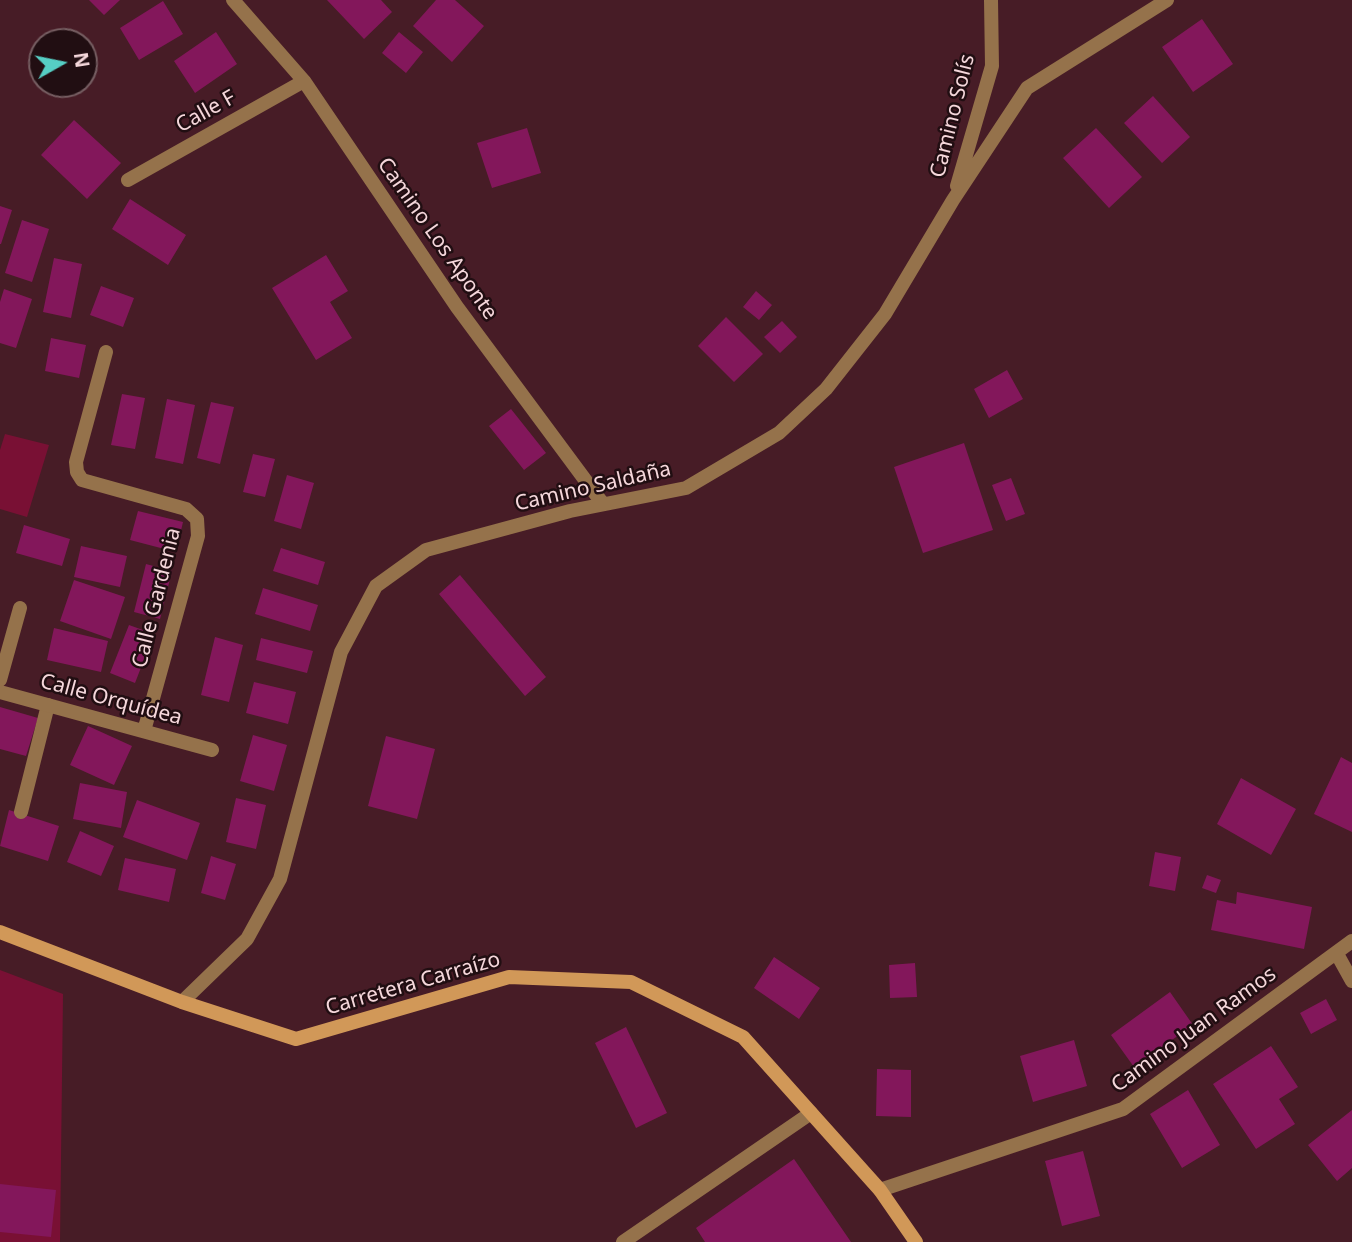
<!DOCTYPE html>
<html>
<head>
<meta charset="utf-8">
<style>
  body { margin:0 }
  #map { position:relative; width:1352px; height:1242px; overflow:hidden; background:#471c26; font-family:"Noto Sans",sans-serif }
  canvas { display:block }
  .north { position:absolute; left:28px; top:28px; width:70px; height:70px; box-sizing:border-box; background:#210e12; border:2px solid #765e62; border-radius:50%; rotate:81deg; font-size:19px; font-weight:700; line-height:28px; text-align:center; color:#f5d7db }
  .north::after { content:''; display:block; margin:auto; width:24px; height:32px; background:#56cec4; clip-path:polygon(50% 0,100% 100%,50% 72%,0 100%) }
</style>
</head>
<body>
<div id="map">
<canvas width="1352" height="1242"></canvas>
<div class="north">N</div>
</div>
<script>
const context = document.querySelector('canvas').getContext('2d');
context.lineJoin = 'round';
function fill(path, color) { context.fillStyle = color; context.fill(path, 'evenodd'); }
function stroke(path, color, width, dash) { context.strokeStyle = color; context.lineWidth = width; context.lineCap = dash ? 'butt' : 'round'; context.setLineDash(dash || []); context.stroke(path); }
function label(font, color, halo, rows, align = 'center') {
  context.font = font + ' "Noto Sans",sans-serif'; context.lineWidth = 5; context.setLineDash([]); context.textBaseline = 'middle'; context.strokeStyle = halo; context.fillStyle = color; for (const [text, x, y, turn = 0] of rows) {
    context.save(); context.translate(x, y); context.rotate((+turn || 0) * Math.PI / 180); context.textAlign = isNaN(turn) ? turn : align; if (halo) context.strokeText(text, 0, 0); context.fillText(text, 0, 0); context.restore();
  }
}
fill(new Path2D(`
  M 5,434 L 49,445 L 27,517 L 0,509 L 0,450 Z
  M 0,970 L 63,994 L 60,1242 L 0,1242 Z`), '#791034');
fill(new Path2D(`
  M 89,0 L 120,0 L 104,15 Z
  M 327,0 L 381,0 L 392,12 L 364,39 Z
  M 436,0 L 455,0 L 484,26 L 452,62 L 413,26 Z
  M 163,1 L 183,34 L 139,60 L 120,28 Z
  M 1202,19 L 1233,64 L 1193,92 L 1162,47 Z
  M 216,32 L 237,64 L 195,93 L 174,61 Z
  M 399,32 L 423,52 L 406,73 L 382,53 Z
  M 1153,96 L 1190,137 L 1162,163 L 1124,123 Z
  M 74,120 L 121,163 L 87,199 L 41,155 Z
  M 527,128 L 541,173 L 492,188 L 477,143 Z
  M 1096,128 L 1142,177 L 1109,208 L 1063,158 Z
  M 130,199 L 186,235 L 168,265 L 112,229 Z
  M 0,206 L 12,210 L 1,244 L 0,244 Z
  M 22,220 L 49,229 L 32,282 L 5,273 Z
  M 326,255 L 348,291 L 330,302 L 352,338 L 316,360 L 272,288 Z
  M 54,258 L 82,264 L 71,318 L 43,312 Z
  M 101,286 L 134,298 L 123,327 L 90,315 Z
  M 4,289 L 32,299 L 16,348 L 0,343 L 0,302 Z
  M 756,291 L 772,305 L 759,320 L 743,307 Z
  M 726,317 L 763,354 L 734,382 L 698,346 Z
  M 782,321 L 797,337 L 780,353 L 764,337 Z
  M 51,338 L 86,345 L 79,378 L 45,371 Z
  M 1007,370 L 1023,399 L 989,418 L 974,389 Z
  M 122,394 L 145,398 L 135,449 L 111,445 Z
  M 167,399 L 195,405 L 183,464 L 155,458 Z
  M 211,402 L 234,407 L 220,464 L 197,458 Z
  M 511,409 L 546,453 L 524,470 L 489,426 Z
  M 964,443 L 993,530 L 923,553 L 894,467 Z
  M 253,454 L 275,459 L 265,497 L 243,492 Z
  M 287,475 L 314,483 L 301,529 L 274,521 Z
  M 1011,478 L 1025,514 L 1006,521 L 992,485 Z
  M 138,511 L 183,522 L 176,552 L 130,540 Z
  M 24,525 L 70,539 L 62,566 L 16,553 Z
  M 81,546 L 127,556 L 120,587 L 74,577 Z
  M 281,548 L 325,562 L 318,585 L 273,571 Z
  M 146,564 L 172,571 L 160,619 L 134,612 Z
  M 460,575 L 546,677 L 525,696 L 439,594 Z
  M 74,580 L 125,597 L 111,639 L 60,621 Z
  M 263,588 L 318,605 L 310,631 L 255,614 Z
  M 129,625 L 154,634 L 135,683 L 110,673 Z
  M 54,628 L 108,641 L 101,672 L 47,660 Z
  M 215,637 L 243,645 L 229,702 L 201,695 Z
  M 261,638 L 313,651 L 307,673 L 256,660 Z
  M 254,682 L 296,692 L 288,724 L 246,713 Z
  M 0,707 L 38,718 L 26,756 L 0,749 Z
  M 88,726 L 132,746 L 114,785 L 70,765 Z
  M 253,735 L 287,745 L 274,791 L 240,781 Z
  M 386,736 L 435,749 L 417,819 L 368,806 Z
  M 1341,757 L 1352,763 L 1352,832 L 1314,814 Z
  M 1241,778 L 1296,809 L 1271,855 L 1217,824 Z
  M 80,783 L 127,792 L 121,828 L 73,819 Z
  M 236,798 L 266,805 L 256,849 L 226,842 Z
  M 137,800 L 200,823 L 187,860 L 123,837 Z
  M 9,810 L 59,826 L 48,861 L 0,846 Z
  M 80,831 L 114,846 L 101,876 L 67,862 Z
  M 1155,852 L 1181,857 L 1175,891 L 1149,886 Z
  M 211,856 L 236,864 L 225,900 L 201,893 Z
  M 125,858 L 176,869 L 169,902 L 118,890 Z
  M 1207,875 L 1221,880 L 1216,893 L 1202,888 Z
  M 1237,892 L 1312,907 L 1304,949 L 1211,930 L 1217,900 L 1236,904 Z
  M 774,957 L 820,988 L 799,1019 L 754,988 Z
  M 915,963 L 917,997 L 890,998 L 889,965 Z
  M 1170,992 L 1193,1025 L 1134,1067 L 1111,1035 Z
  M 1326,999 L 1337,1020 L 1311,1034 L 1300,1013 Z
  M 626,1027 L 667,1113 L 636,1128 L 595,1043 Z
  M 1074,1040 L 1087,1086 L 1033,1102 L 1020,1056 Z
  M 1271,1046 L 1298,1087 L 1279,1099 L 1295,1124 L 1256,1149 L 1213,1084 Z
  M 877,1069 L 911,1070 L 911,1117 L 876,1116 Z
  M 1188,1090 L 1220,1145 L 1182,1168 L 1150,1114 Z
  M 1352,1110 L 1352,1168 L 1337,1181 L 1308,1145 Z
  M 1083,1151 L 1100,1216 L 1062,1226 L 1045,1161 Z
  M 794,1159 L 851,1242 L 705,1242 L 696,1228 Z
  M 0,1184 L 56,1190 L 51,1237 L 0,1232 Z`), '#83175b');
stroke(new Path2D(`
  M 0,680 L 20,608
  M 21,812 L 48,705
  M 623,1242 L 811,1113`), '#95724b', 14);
stroke(new Path2D(`
  M 233,0 L 304,81 L 457,307 L 603,504
  M 128,180 L 304,81
  M 957,186 L 992,66 L 991,0
  M 106,352 L 76,462 L 77,472 L 82,480 L 186,509 L 197,519 L 198,536 L 144,731
  M 0,692 L 212,750
  M 1337,954 L 1352,981
  M 182,1002 L 247,939 L 280,879 L 341,652 L 376,586 L 426,550 L 570,511 L 686,488 L 779,433 L 826,389 L 885,314 L 953,200 L 1027,88 L 1167,0
  M 880,1190 L 1123,1109 L 1352,941`), '#95724b', 14);
stroke(new Path2D(`
  M 0,932 L 182,1002 L 296,1039 L 509,977 L 631,982 L 743,1037 L 880,1190 L 916,1242`), '#d19858', 14);
label('21px', '#f5d7db', '#210e12', [
  ["Calle F",206,112,-29],
  ["Camino Solís",953,116,-76],
  ["Camino Los Aponte",437,239,55],
  ["Camino Saldaña",593,487,-13],
  ["Calle Gardenia",157,598,-76],
  ["Calle Orquídea",111,700,15],
  ["Carretera Carraízo",413,984,-16],
  ["Camino Juan Ramos",1194,1030,-36]
]);
</script>
</body>
</html>
